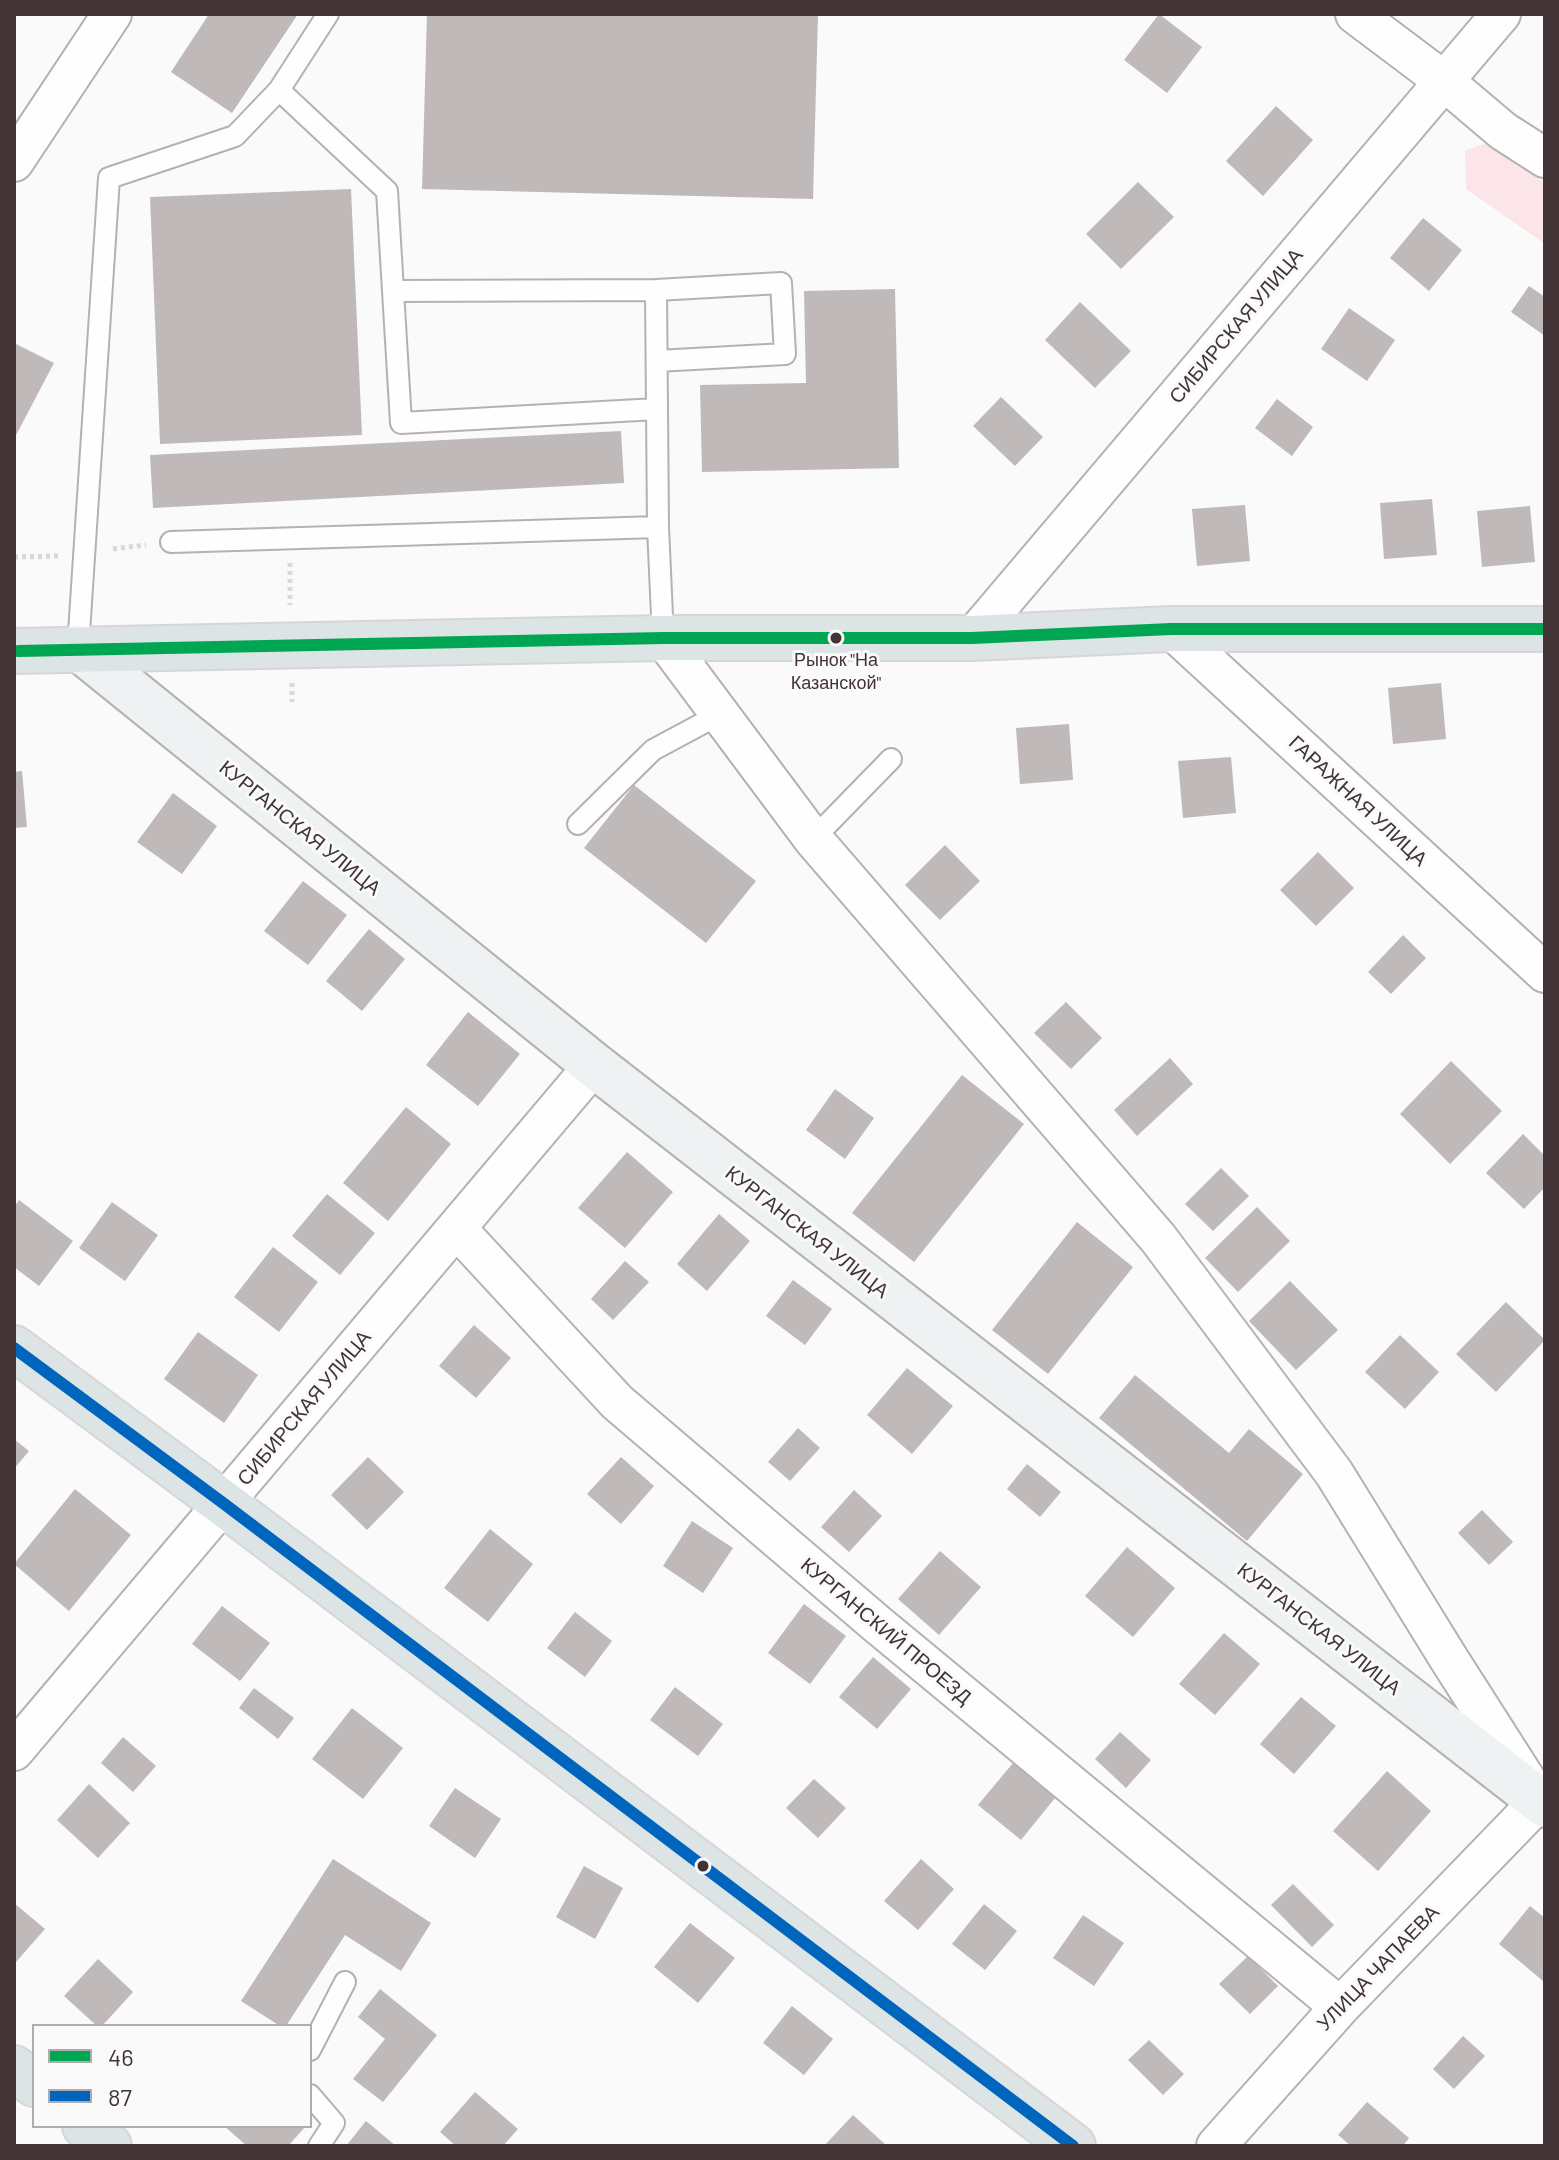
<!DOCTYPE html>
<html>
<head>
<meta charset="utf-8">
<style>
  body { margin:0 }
  #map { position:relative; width:1559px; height:2160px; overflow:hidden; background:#fafafa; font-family:Barlow,sans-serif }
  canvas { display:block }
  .frame { position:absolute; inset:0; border:16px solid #423436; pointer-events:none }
  .legend { position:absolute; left:32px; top:2024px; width:280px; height:104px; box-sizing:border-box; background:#fafafa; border:2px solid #b0abac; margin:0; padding:10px 14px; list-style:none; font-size:24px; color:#423436 }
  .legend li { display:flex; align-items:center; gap:16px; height:40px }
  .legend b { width:40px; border:2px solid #b0abac }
</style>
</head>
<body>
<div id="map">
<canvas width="1559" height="2160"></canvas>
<div class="frame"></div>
<ul class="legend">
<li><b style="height:10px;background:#00a651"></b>46</li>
<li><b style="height:10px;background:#0065bd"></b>87</li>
</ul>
</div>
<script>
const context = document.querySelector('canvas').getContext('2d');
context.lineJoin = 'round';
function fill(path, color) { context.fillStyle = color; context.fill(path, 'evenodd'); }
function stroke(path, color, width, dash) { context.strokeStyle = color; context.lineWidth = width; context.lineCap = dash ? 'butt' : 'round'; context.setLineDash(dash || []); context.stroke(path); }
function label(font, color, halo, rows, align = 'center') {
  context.font = font + ' Barlow,sans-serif'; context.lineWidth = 6; context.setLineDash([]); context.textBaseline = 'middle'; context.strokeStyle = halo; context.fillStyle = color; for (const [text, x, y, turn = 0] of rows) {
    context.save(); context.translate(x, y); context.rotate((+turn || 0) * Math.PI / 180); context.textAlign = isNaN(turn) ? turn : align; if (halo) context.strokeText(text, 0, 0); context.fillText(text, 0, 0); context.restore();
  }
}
fill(new Path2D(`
  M 1488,143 L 1545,183 L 1545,244 L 1466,189 L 1465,150 Z`), '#fce5e8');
fill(new Path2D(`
  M 209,14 L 298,14 L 232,113 L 171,72 Z
  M 427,14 L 818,14 L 813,199 L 422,189 Z
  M 1159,14 L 1202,47 L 1167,93 L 1124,60 Z
  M 1276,106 L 1313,140 L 1263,196 L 1226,161 Z
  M 1138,182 L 1174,217 L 1121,269 L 1086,234 Z
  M 351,189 L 362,435 L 160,444 L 150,197 Z
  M 1423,218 L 1462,250 L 1429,291 L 1390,258 Z
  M 1529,286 L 1545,297 L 1545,336 L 1511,312 Z
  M 895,289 L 899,468 L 702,472 L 700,385 L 806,383 L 804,291 Z
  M 1080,302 L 1131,351 L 1095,388 L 1045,340 Z
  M 1349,308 L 1395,340 L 1367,381 L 1321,349 Z
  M 14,343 L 54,363 L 14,439 Z
  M 1001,397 L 1043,437 L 1015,466 L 973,426 Z
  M 1277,399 L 1313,427 L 1292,456 L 1255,428 Z
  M 621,431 L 624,483 L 153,508 L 150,455 Z
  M 1432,499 L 1437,555 L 1384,559 L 1380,503 Z
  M 1245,505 L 1250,561 L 1197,566 L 1192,509 Z
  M 1530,506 L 1535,562 L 1482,567 L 1477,511 Z
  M 1441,683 L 1446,739 L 1393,744 L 1388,688 Z
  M 1069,724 L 1073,780 L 1020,784 L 1016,728 Z
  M 1231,757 L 1236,813 L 1183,818 L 1178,761 Z
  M 22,771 L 27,827 L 14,828 L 14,772 Z
  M 634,785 L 756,881 L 706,943 L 584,848 Z
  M 173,793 L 217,826 L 182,874 L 137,842 Z
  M 945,845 L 980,881 L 940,920 L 905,885 Z
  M 1318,852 L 1354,888 L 1316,926 L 1280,890 Z
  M 303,881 L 347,915 L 308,965 L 264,931 Z
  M 369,929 L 405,959 L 362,1011 L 326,981 Z
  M 1403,935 L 1426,958 L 1391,994 L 1368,972 Z
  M 1066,1002 L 1102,1038 L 1071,1069 L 1034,1033 Z
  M 468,1012 L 520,1054 L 478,1106 L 426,1065 Z
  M 1170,1058 L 1193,1084 L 1137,1136 L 1114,1110 Z
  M 1451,1061 L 1502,1111 L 1450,1164 L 1400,1114 Z
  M 962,1075 L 1024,1124 L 914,1262 L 852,1213 Z
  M 835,1089 L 874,1118 L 845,1159 L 806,1130 Z
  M 406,1107 L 451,1144 L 388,1221 L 343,1183 Z
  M 1523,1134 L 1545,1156 L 1545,1187 L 1524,1209 L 1486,1173 Z
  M 627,1152 L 673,1192 L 625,1248 L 578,1208 Z
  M 1221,1168 L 1249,1196 L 1213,1231 L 1185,1204 Z
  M 327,1194 L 375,1233 L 340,1275 L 292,1236 Z
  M 19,1200 L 73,1241 L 39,1286 L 14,1267 L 14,1207 Z
  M 112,1202 L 158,1235 L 125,1281 L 79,1248 Z
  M 1257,1207 L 1290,1241 L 1238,1292 L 1205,1258 Z
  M 719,1214 L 750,1241 L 707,1291 L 677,1264 Z
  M 1077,1222 L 1133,1267 L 1048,1374 L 992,1330 Z
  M 273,1247 L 318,1282 L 279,1332 L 234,1297 Z
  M 625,1261 L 649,1282 L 613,1320 L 591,1299 Z
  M 793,1280 L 832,1309 L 805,1345 L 766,1316 Z
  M 1290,1281 L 1338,1330 L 1296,1370 L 1249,1321 Z
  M 1506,1302 L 1545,1340 L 1496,1392 L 1456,1354 Z
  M 474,1325 L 511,1358 L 476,1398 L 439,1366 Z
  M 198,1332 L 258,1375 L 224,1423 L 164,1379 Z
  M 1400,1335 L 1439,1372 L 1405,1409 L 1365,1372 Z
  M 907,1368 L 953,1406 L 912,1454 L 867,1415 Z
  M 1135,1375 L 1229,1453 L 1249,1429 L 1303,1474 L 1247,1541 L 1099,1418 Z
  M 798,1428 L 820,1448 L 790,1481 L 768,1462 Z
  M 14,1439 L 29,1451 L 14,1469 Z
  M 368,1457 L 404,1492 L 367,1530 L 331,1495 Z
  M 621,1457 L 654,1486 L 621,1524 L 587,1494 Z
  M 1027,1464 L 1061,1492 L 1040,1517 L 1007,1489 Z
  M 75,1489 L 131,1535 L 69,1611 L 14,1564 Z
  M 854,1490 L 882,1516 L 849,1552 L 821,1527 Z
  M 1482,1510 L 1513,1542 L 1489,1565 L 1458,1533 Z
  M 692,1521 L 733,1548 L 703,1593 L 663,1566 Z
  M 490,1529 L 533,1564 L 488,1622 L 444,1588 Z
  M 1127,1547 L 1175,1588 L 1133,1637 L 1085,1596 Z
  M 940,1551 L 981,1587 L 939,1635 L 898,1599 Z
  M 804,1604 L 846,1636 L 810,1684 L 768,1653 Z
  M 222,1606 L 270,1643 L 240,1681 L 192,1644 Z
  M 575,1612 L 612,1641 L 585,1677 L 547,1648 Z
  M 1224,1633 L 1260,1664 L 1215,1715 L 1179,1684 Z
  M 873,1657 L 911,1689 L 877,1729 L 839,1697 Z
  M 675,1687 L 723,1724 L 698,1756 L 650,1720 Z
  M 254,1688 L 294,1718 L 278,1739 L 239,1708 Z
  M 1301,1697 L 1336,1726 L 1294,1774 L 1260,1744 Z
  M 352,1708 L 403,1748 L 363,1799 L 312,1759 Z
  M 1120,1732 L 1151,1760 L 1126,1788 L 1095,1759 Z
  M 123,1737 L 156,1766 L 133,1792 L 101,1763 Z
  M 1013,1763 L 1055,1798 L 1021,1840 L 978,1805 Z
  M 1387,1771 L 1431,1811 L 1378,1871 L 1333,1831 Z
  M 814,1779 L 846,1808 L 818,1838 L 786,1808 Z
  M 89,1784 L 130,1823 L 98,1858 L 57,1820 Z
  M 455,1788 L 501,1819 L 475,1858 L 429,1826 Z
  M 333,1859 L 431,1923 L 401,1971 L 345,1935 L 286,2026 L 280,2026 L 241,2001 Z
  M 921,1859 L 954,1889 L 918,1930 L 884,1901 Z
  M 584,1866 L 623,1888 L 595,1939 L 556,1917 Z
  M 1293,1884 L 1334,1925 L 1312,1947 L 1271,1905 Z
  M 14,1903 L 45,1929 L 16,1962 L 14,1960 Z
  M 984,1904 L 1017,1931 L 985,1970 L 952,1944 Z
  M 1530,1906 L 1545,1918 L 1545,1978 L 1543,1981 L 1499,1944 Z
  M 1083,1915 L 1124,1943 L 1094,1986 L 1053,1958 Z
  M 690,1923 L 735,1958 L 698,2003 L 654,1967 Z
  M 1248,1956 L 1278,1986 L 1250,2014 L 1219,1984 Z
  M 98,1959 L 133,1992 L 102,2026 L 97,2026 L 64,1996 Z
  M 380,1989 L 437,2035 L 383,2102 L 353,2079 L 385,2039 L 358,2017 Z
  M 792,2006 L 833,2039 L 804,2075 L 763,2043 Z
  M 1463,2036 L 1485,2056 L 1454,2089 L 1433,2069 Z
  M 1149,2040 L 1184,2074 L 1163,2095 L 1128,2060 Z
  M 475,2092 L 518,2129 L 503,2146 L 456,2146 L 440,2132 Z
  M 1367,2102 L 1409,2138 L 1403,2146 L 1351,2146 L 1338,2135 Z
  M 853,2115 L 887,2146 L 824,2146 Z
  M 366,2121 L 396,2146 L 346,2146 Z
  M 224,2126 L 306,2126 L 288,2146 L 247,2146 Z`), '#bfb9ba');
const service = new Path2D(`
  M 328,14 L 279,90 L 387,191 L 393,291 L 656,290 L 658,527 L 663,638
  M 656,290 L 781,283 L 785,354 L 657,361
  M 393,291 L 401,423 L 657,409
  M 171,542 L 658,527
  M 78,648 L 109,178 L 235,136 L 279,90
  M 578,824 L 653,750 L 720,714
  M 813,839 L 891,759
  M 310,2050 L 345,1982
  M 310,2095 L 334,2123 L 319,2146`);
const minor = new Path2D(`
  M 1355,14 L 1444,81 L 1503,131 L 1545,158
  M 14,162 L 112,14
  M 1171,629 L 1545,973
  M 663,638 L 813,839 L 1158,1238 L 1334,1473 L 1449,1659 L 1532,1789
  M 972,638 L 1501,14
  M 457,1229 L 617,1402 L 877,1624 L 1340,2007
  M 14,1751 L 594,1065
  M 1216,2146 L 1340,2007 L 1545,1795`);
const secondary = new Path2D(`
  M 78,648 L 594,1065 L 1545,1805`);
const primary = new Path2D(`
  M 14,651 L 663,638 L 972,638 L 1171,629 L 1545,629
  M 14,1348 L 223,1503 L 1073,2146
  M 14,2068 L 34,2084
  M 85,2126 L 109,2146`);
stroke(service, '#b6b0b1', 24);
stroke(minor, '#b6b0b1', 42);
stroke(secondary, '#b6b0b1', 48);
stroke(primary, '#d8d5d5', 48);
stroke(new Path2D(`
  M 113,549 L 146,545
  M 14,557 L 59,556
  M 290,563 L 290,605
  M 292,683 L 292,702`), '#d9d8d8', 5, [4, 4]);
stroke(service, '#fefefe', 20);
stroke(minor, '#fefefe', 38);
stroke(secondary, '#eef2f2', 44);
stroke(primary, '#dce4e5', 44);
stroke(new Path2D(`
  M 18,651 L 663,638 L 972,638 L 1171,629 L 1545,629`), '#00a651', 12);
stroke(new Path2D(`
  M 14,1348 L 223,1503 L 1073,2146`), '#0065bd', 12);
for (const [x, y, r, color] of [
  [836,638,7,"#423436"],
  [703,1866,7,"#423436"]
]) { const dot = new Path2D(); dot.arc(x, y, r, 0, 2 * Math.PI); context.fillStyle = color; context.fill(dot); stroke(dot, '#fafafa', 3); }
label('18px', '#423436', '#fafafa', [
  ["Рынок \"На",836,660],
  ["Казанской\"",836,683]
]);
label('20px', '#423436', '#fafafa', [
  ["СИБИРСКАЯ УЛИЦА",1236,326,-50],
  ["ГАРАЖНАЯ УЛИЦА",1358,801,43],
  ["КУРГАНСКАЯ УЛИЦА",300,828,39],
  ["КУРГАНСКАЯ УЛИЦА",807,1232,38],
  ["СИБИРСКАЯ УЛИЦА",304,1408,-50],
  ["КУРГАНСКАЯ УЛИЦА",1319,1629,38],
  ["КУРГАНСКИЙ ПРОЕЗД",886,1631,40],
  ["УЛИЦА ЧАПАЕВА",1378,1968,-46]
]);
</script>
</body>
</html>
